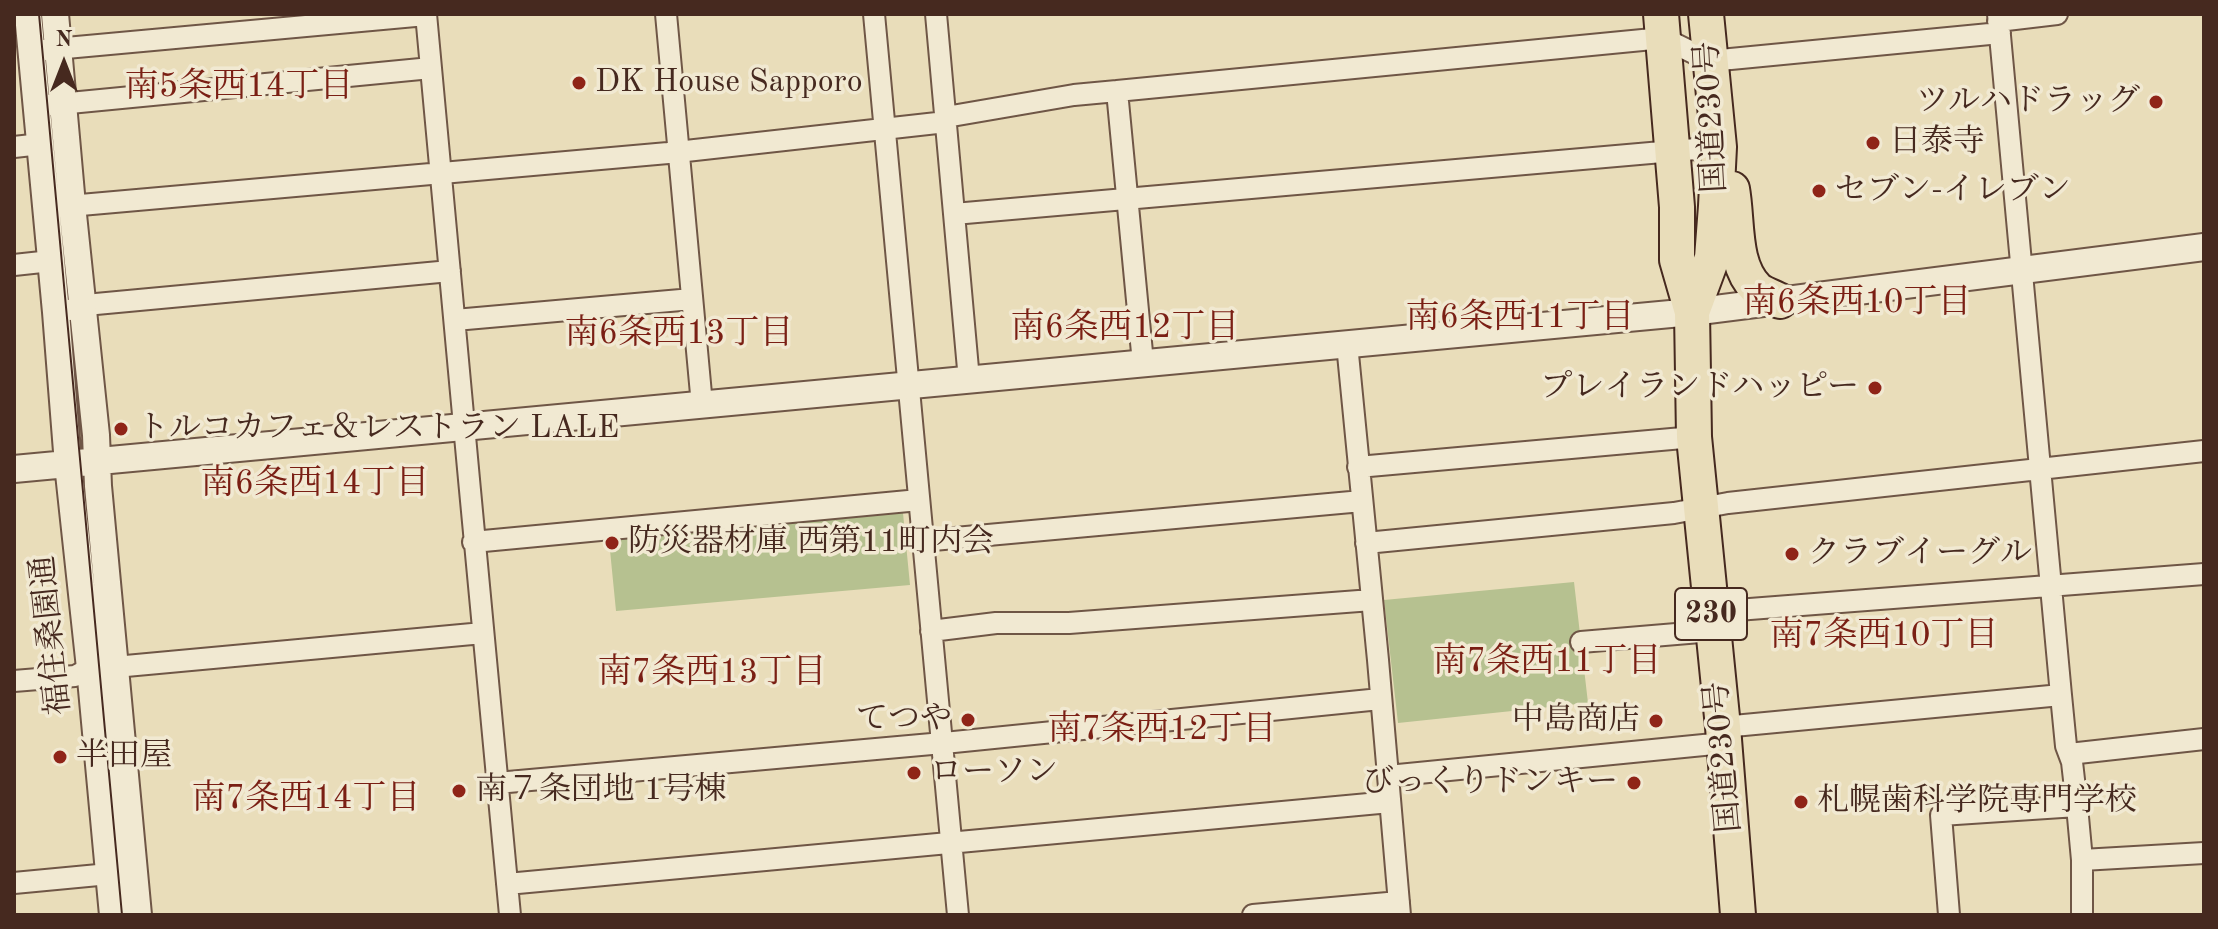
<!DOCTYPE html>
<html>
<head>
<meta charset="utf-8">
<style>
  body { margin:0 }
  #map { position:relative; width:2218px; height:929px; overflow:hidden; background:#e9ddba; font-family:"Old Standard TT",serif }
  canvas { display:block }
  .frame { position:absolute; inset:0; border:16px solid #46291f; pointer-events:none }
  .north { position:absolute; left:24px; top:24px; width:80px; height:80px; -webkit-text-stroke:6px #f1e9d2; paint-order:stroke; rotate:0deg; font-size:22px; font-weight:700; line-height:32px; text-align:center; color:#46291f }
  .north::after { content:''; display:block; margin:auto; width:28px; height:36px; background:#46291f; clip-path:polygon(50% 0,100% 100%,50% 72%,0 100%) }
</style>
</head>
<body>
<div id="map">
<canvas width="2218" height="929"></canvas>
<div class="frame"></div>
<div class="north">N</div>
</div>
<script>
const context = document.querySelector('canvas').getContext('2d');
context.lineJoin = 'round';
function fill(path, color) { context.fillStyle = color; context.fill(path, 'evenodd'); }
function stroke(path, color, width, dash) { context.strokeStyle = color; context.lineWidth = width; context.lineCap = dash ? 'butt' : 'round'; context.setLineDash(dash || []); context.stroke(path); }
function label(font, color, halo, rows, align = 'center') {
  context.font = font + ' "Old Standard TT","Noto Serif JP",serif'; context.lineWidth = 7; context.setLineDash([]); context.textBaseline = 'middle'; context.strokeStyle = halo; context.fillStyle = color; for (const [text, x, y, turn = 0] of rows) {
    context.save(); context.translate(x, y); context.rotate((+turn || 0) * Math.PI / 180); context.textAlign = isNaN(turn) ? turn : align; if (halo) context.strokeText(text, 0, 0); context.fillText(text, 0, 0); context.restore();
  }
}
fill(new Path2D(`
  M 903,513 L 910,585 L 616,611 L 609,540 Z
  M 1574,582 L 1588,703 L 1398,723 L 1384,600 Z`), '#b6c190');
const minor = new Path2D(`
  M 426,14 C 454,314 481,615 510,915
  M 666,14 L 702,405
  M 874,14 L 958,915
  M 936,14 L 969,380
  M 1998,14 L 2061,695 L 2066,746 L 2072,762 L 2077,806 L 2082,860 L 2082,915
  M 1998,21 L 2057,14
  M 44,50 L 426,15
  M 1117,91 L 1143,363
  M 49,105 L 431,68
  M 946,117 L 1074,95 L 1117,91 L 1663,38 L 1710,61 L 2000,33
  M 14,147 L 41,144
  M 58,207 L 668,153 L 946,122
  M 954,214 L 1719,147
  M 14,265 L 51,261
  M 69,310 L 96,304 L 450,271
  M 455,320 L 692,299
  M 1347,344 L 1378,660 L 1400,915
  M 1358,467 L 1694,437
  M 922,541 L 1362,501
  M 473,542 L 919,500
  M 1366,543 L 1674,513 L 1728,503 L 2204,451
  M 1711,612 L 2204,574
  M 931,631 L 996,623 L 1069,623 L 1372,600
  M 1581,642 L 1712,631
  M 14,681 L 75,676 L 90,668 L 115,667 L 483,633
  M 1723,727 L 2061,695
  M 2069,754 L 2204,739
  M 1388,776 L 1724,743
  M 497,783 L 954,742 L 1380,699
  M 2082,860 L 2204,853
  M 14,883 L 109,874
  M 507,884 L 1390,802
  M 1253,915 L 1399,902
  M 1949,915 L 1941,815 L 2077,806`);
const tertiary = new Path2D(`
  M 28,14 L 56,312 L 68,464 L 90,668 L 113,915
  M 55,14 L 72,205 L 96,435 L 98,486 L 138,915
  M 14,469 L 1692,312 L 2204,247`);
const trunk = new Path2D(`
  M 1661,14 L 1677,207 L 1677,260 L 1692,312 L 1694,437 L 1723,727 L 1738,915
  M 1732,189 C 1738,221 1732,265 1757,289 C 1763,294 1773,297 1780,301
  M 1692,312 L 1712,258 L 1716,206 L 1719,147 L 1706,14`);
stroke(minor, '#6f5646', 24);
stroke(tertiary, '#6f5646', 30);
stroke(trunk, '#46291f', 38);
stroke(minor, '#f1e9d2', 20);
stroke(tertiary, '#f1e9d2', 26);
stroke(trunk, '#e9ddba', 34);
stroke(new Path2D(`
  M 39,14 L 122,915`), '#46291f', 2);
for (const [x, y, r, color] of [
  [579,83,8,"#8f2418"],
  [2156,102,8,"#8f2418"],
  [1873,143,8,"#8f2418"],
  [1819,191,8,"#8f2418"],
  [1875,388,8,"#8f2418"],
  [121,429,8,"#8f2418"],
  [612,543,8,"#8f2418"],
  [1792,554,8,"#8f2418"],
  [968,720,8,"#8f2418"],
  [1656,721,8,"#8f2418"],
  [60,757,8,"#8f2418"],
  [914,773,8,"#8f2418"],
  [1634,783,8,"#8f2418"],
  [459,791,8,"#8f2418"],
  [1801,802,8,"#8f2418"]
]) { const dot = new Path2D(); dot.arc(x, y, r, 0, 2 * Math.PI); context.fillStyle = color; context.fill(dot); stroke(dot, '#f1e9d2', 3); }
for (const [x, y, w] of [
  [1711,614,72]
]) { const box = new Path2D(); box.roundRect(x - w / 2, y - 26, w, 52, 6); context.fillStyle = '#f1e9d2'; context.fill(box); stroke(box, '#46291f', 2); }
label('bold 30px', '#46291f', null, [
  ["230",1711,614]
]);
label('32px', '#46291f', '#f1e9d2', [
  ["DK House Sapporo",595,83],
  ["ツルハドラッグ",2140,102,"right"],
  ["日泰寺",1889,143],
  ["セブン-イレブン",1835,191],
  ["プレイランドハッピー",1859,388,"right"],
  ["トルコカフェ＆レストラン LALE",137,429],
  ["防災器材庫 西第11町内会",628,543],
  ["クラブイーグル",1808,554],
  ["てつや",952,720,"right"],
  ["中島商店",1640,721,"right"],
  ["半田屋",76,757],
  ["ローソン",930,773],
  ["びっくりドンキー",1618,783,"right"],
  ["南７条団地 1号棟",475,791],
  ["札幌歯科学院専門学校",1817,802]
], 'left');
label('32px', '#46291f', '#f1e9d2', [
  ["国道230号",1712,117,-93],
  ["福住桑園通",52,635,-96],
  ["国道230号",1724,757,-95]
]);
label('34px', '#7a1f14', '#f1e9d2', [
  ["南5条西14丁目",239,87],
  ["南6条西10丁目",1857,303],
  ["南6条西11丁目",1520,318],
  ["南6条西12丁目",1125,328],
  ["南6条西13丁目",679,334],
  ["南6条西14丁目",315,484],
  ["南7条西10丁目",1884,636],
  ["南7条西11丁目",1547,662],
  ["南7条西13丁目",712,673],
  ["南7条西12丁目",1162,730],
  ["南7条西14丁目",306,799]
]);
</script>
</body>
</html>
